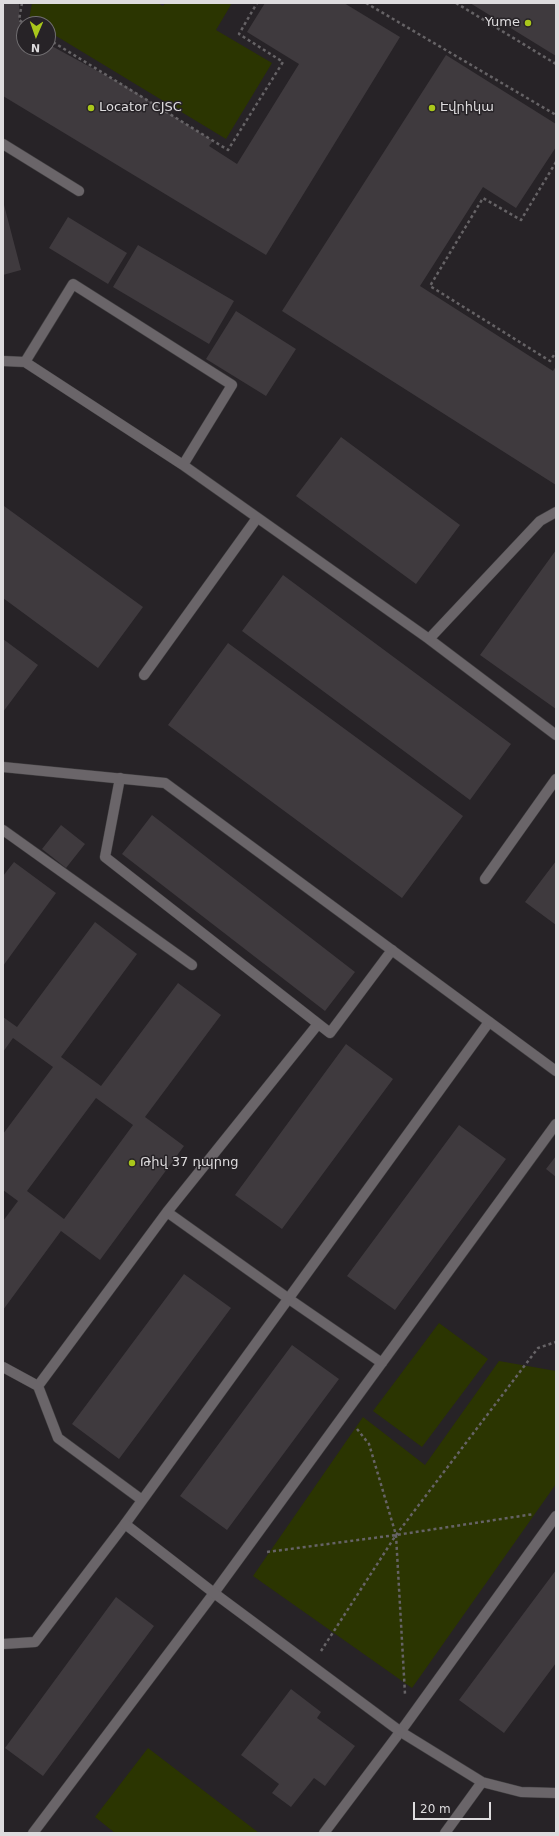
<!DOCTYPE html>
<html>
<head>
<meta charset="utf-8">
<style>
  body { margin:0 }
  #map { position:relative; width:559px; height:1836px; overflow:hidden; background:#272327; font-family:"DejaVu Sans",sans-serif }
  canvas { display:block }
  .frame { position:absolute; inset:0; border:4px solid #dedcde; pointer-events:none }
  .north { position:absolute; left:16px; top:16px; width:40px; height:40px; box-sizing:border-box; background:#272327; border:1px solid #706d70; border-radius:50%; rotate:182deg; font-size:11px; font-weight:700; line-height:16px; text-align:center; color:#dedcde }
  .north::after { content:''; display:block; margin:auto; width:14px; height:18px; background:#a9c71b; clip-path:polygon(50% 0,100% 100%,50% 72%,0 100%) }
  .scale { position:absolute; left:413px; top:1802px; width:78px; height:18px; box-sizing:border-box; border:2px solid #dedcde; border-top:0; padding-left:5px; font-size:12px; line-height:14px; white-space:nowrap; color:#dedcde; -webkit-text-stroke:3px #272327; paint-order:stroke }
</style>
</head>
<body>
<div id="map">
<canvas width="559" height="1836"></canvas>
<div class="frame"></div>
<div class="north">N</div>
<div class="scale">20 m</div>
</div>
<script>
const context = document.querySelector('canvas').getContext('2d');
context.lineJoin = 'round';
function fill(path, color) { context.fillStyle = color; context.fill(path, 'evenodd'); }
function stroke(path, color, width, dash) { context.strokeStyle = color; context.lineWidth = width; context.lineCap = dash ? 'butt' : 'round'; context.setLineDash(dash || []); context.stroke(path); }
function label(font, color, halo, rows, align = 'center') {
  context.font = font + ' "DejaVu Sans","Noto Sans Armenian",sans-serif'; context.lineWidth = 3; context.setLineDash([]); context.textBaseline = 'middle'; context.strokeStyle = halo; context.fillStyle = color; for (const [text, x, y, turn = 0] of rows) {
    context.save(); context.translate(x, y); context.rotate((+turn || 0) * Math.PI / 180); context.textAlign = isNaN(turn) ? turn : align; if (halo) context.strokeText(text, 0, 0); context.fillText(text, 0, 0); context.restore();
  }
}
fill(new Path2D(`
  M 32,3 L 158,3 L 163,6 L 165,3 L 232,3 L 216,30 L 272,63 L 226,139 L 48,31 L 48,24 L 36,24 L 29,20 Z
  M 439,1323 L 488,1359 L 422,1447 L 373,1411 Z
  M 499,1361 L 556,1371 L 556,1484 L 412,1688 L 253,1576 L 363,1417 L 425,1465 Z
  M 148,1748 L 259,1833 L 115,1833 L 95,1817 Z`), '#2b3501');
fill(new Path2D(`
  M 3,3 L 19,3 L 19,20 L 24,25 L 24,48 L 48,48 L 48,44 L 127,87 L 213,141 L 209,146 L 237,164 L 299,64 L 247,32 L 265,3 L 344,3 L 400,37 L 266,255 L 3,96 Z
  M 470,3 L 556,3 L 556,56 Z
  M 446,55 L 556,124 L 556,147 L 516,208 L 483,187 L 420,286 L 553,371 L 556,366 L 556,485 L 282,311 Z
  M 3,201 L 21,270 L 3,275 Z
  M 68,217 L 127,253 L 108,284 L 49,248 Z
  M 138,245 L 234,301 L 209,344 L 113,287 Z
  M 236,311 L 296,349 L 266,396 L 206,359 Z
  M 341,437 L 460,525 L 416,584 L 296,496 Z
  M 4,506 L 143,607 L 98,668 L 3,598 Z
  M 556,550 L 556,709 L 480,655 Z
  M 283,575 L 511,744 L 470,800 L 242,631 Z
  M 3,639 L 38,665 L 3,712 Z
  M 228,643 L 463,816 L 402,898 L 168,725 Z
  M 152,815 L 355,972 L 325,1011 L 122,854 Z
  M 61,825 L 85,844 L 66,868 L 42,849 Z
  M 556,861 L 556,925 L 525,902 Z
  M 14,862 L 56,893 L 3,966 L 3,876 Z
  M 95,922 L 137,954 L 61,1057 L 101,1086 L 178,983 L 221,1015 L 145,1117 L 184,1146 L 100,1260 L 61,1231 L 3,1310 L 3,1221 L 18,1201 L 3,1190 L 3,1134 L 53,1067 L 13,1038 L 3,1052 L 3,1017 L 17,1027 ZM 96,1098 L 133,1125 L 64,1219 L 27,1191 Z
  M 346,1044 L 393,1079 L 282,1229 L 235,1195 Z
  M 459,1125 L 506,1159 L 395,1310 L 347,1276 Z
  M 556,1156 L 556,1177 L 546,1169 Z
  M 184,1274 L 231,1308 L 119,1459 L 72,1424 Z
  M 292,1345 L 339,1379 L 227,1530 L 180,1496 Z
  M 556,1570 L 556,1663 L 504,1733 L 459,1700 Z
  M 116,1597 L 154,1626 L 43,1776 L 5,1748 Z
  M 291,1689 L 321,1712 L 317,1718 L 355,1746 L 325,1786 L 314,1778 L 291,1807 L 272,1793 L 279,1784 L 241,1755 Z`), '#3f3a3e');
const service = new Path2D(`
  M 3,144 L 79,191
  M 3,361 L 25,362 L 183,465 L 429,639 L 556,735
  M 25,362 L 73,284 L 232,385 L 183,465
  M 429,639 L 540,521 L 556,512
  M 144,675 L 257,518
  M 120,778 L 105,857 L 330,1033 L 392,950
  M 3,830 L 192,965
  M 485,879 L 556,779
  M 318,1024 L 167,1212 L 289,1299 L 382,1363
  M 3,1367 L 38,1386
  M 142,1500 L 58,1438 L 38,1386 L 167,1212
  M 3,1644 L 35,1642 L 125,1524 L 489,1022
  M 33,1833 L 214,1593 L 556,1124
  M 324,1833 L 406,1724 L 556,1516`);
const minor = new Path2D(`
  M 3,767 L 165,783 L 556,1071
  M 125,1524 L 214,1593 L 401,1732 L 482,1782 L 521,1792 L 556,1793
  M 445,1833 L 482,1782`);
stroke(service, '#413f41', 11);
stroke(minor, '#413f41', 11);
stroke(new Path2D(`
  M 22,3 L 19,20 L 25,24
  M 366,3 L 556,115
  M 456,3 L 556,64
  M 48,39 L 228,150 L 283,62 L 239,34 L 257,3
  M 556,162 L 521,220 L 483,198 L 430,286 L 550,361 L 556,352
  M 357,1429 L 369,1444 L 396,1535 L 405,1694
  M 267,1552 L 396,1535 L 534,1514
  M 321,1651 L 396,1535 L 538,1348 L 556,1342`), '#666366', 2.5, [3, 3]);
stroke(service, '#6a6569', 10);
stroke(minor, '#6a6569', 10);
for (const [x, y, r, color] of [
  [528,23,4,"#a9c71b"],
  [91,108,4,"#a9c71b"],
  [432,108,4,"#a9c71b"],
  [132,1163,4,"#a9c71b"]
]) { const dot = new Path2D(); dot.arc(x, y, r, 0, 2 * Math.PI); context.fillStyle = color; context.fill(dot); stroke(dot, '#272327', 1.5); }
label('13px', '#dedcde', '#272327', [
  ["Yume",520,23,"right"],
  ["Locator CJSC",99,108],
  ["Էվրիկա",440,108],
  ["Թիվ 37 դպրոց",140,1163]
], 'left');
</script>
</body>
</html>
